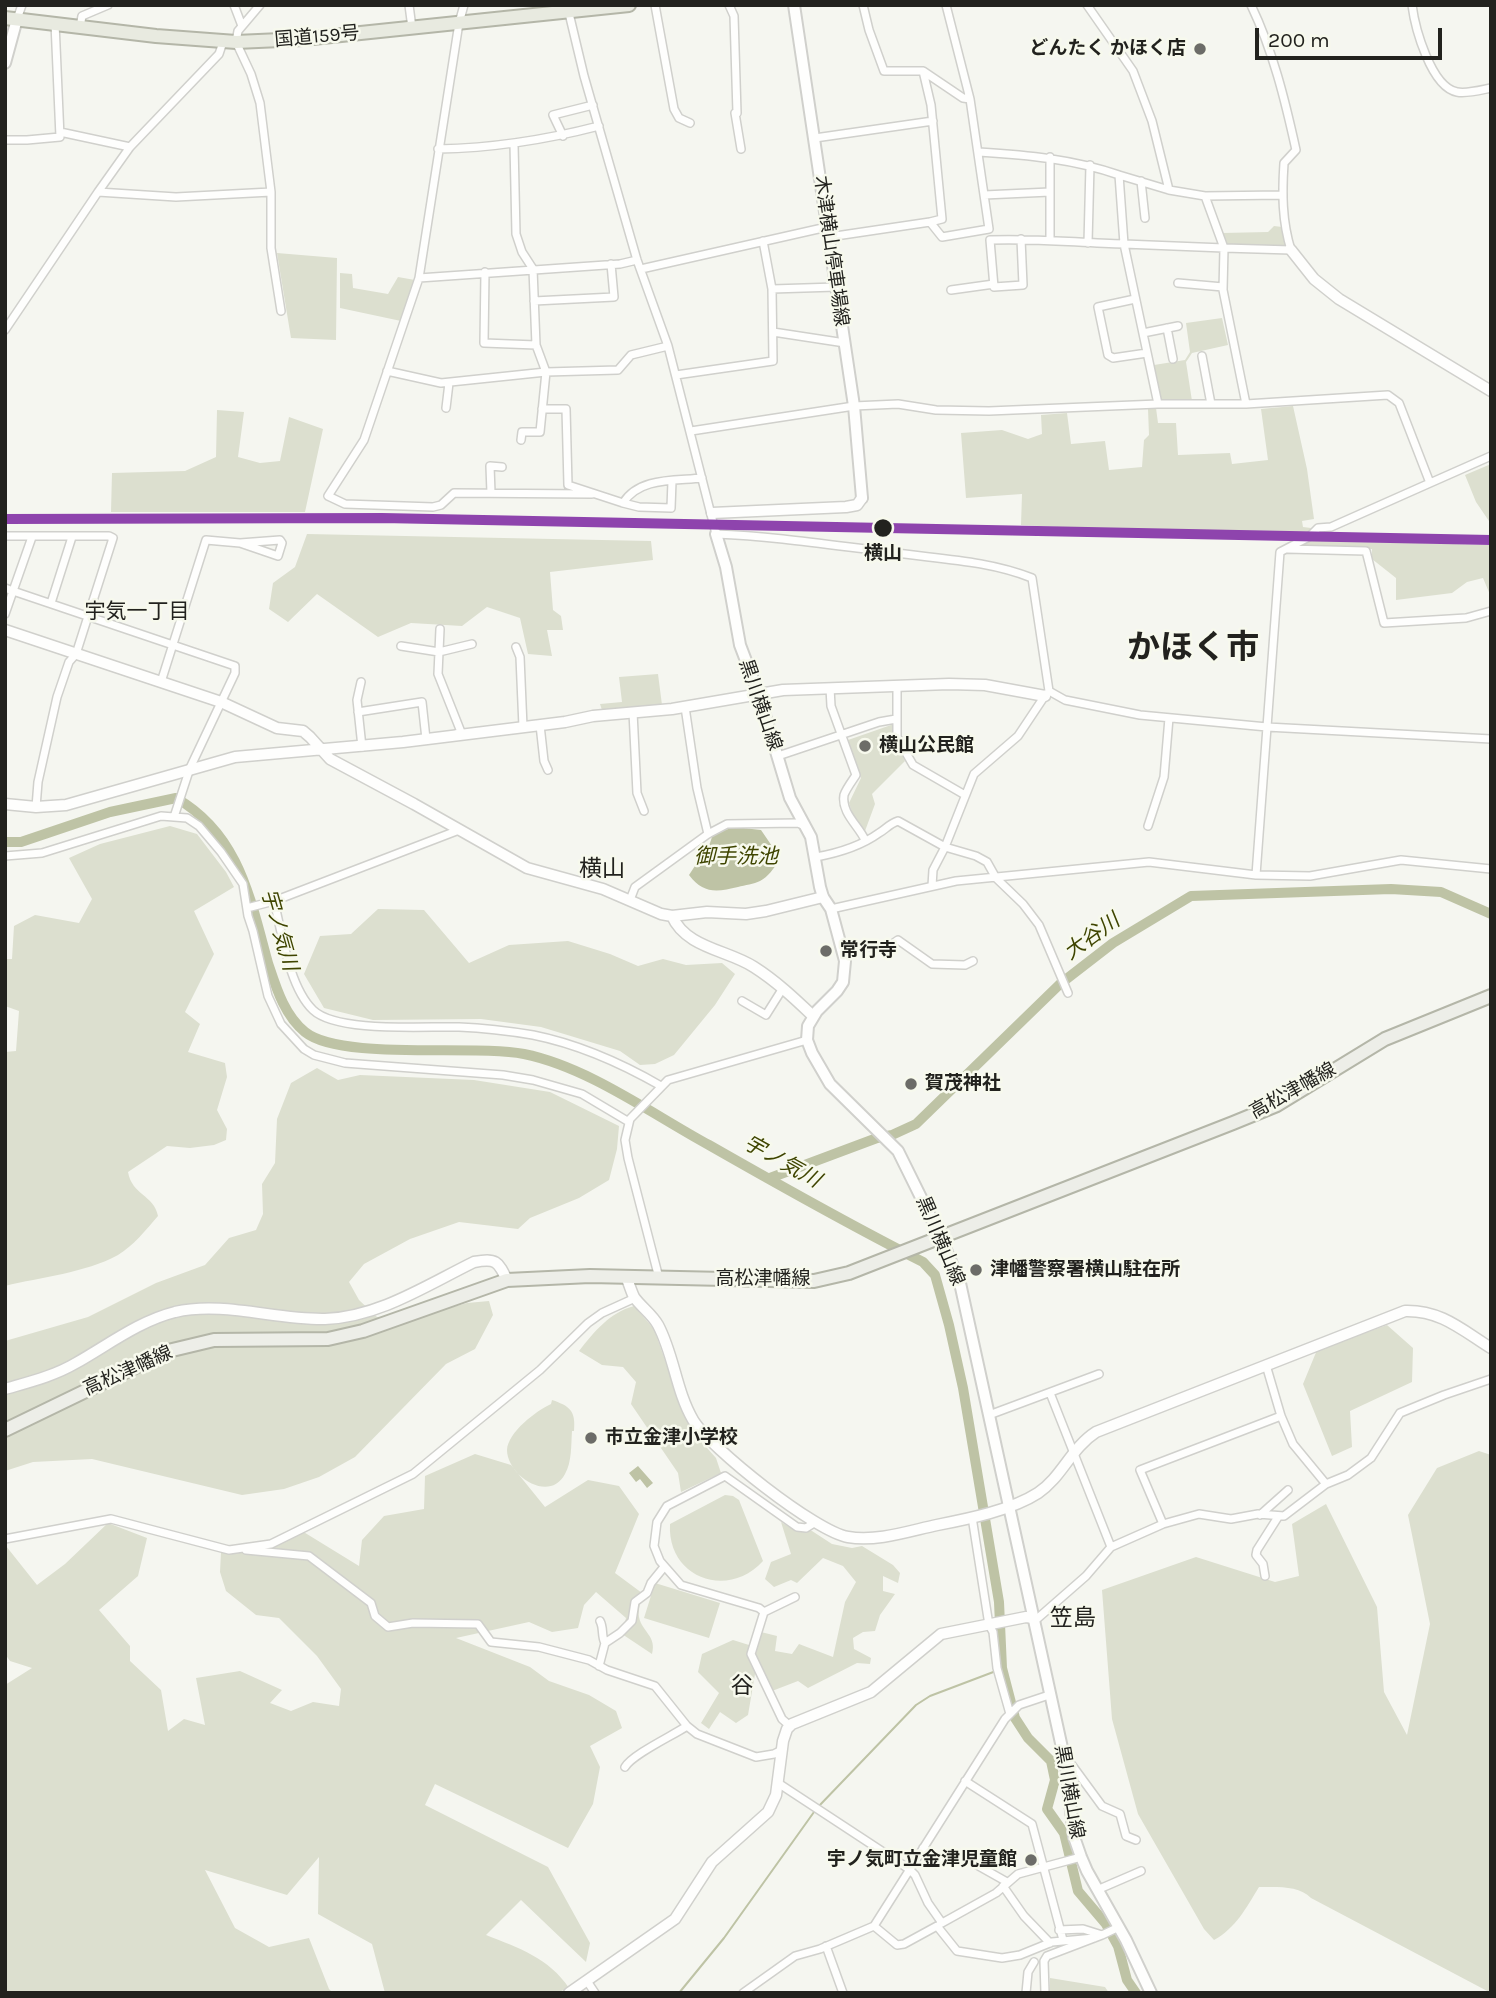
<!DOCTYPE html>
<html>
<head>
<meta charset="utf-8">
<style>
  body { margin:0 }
  #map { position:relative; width:1496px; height:1998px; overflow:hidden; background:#f5f6f0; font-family:Karla,sans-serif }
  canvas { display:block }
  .frame { position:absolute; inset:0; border:7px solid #22221e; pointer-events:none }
  .scale { position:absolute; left:1255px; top:28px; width:187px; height:32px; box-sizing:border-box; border:4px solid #22221e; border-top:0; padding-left:9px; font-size:21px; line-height:24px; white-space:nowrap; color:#22221e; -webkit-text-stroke:5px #f7f9ed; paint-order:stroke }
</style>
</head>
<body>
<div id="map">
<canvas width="1496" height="1998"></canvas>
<div class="frame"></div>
<div class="scale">200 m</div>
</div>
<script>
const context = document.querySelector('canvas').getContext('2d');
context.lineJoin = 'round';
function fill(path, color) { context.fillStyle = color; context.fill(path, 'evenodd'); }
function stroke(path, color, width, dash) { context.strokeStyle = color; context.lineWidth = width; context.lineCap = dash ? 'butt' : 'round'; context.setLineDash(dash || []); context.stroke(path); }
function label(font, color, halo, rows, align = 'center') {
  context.font = font + ' Karla,"Noto Sans JP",sans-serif'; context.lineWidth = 5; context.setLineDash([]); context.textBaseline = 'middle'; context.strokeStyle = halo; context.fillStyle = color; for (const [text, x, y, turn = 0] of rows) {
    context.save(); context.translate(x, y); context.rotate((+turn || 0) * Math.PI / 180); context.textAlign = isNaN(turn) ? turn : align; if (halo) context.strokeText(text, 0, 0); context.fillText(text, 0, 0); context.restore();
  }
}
fill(new Path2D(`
  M 1274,226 L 1282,227 L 1288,247 L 1227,247 L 1222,233 L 1268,232 Z
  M 277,253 L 337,258 L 336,340 L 291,338 Z
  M 340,273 L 352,274 L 353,288 L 388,294 L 398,277 L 415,280 L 401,321 L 340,308 Z
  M 1222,318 L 1228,345 L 1192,353 L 1186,362 L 1192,401 L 1162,402 L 1154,365 L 1185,360 L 1190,352 L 1186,323 Z
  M 1293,406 L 1307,469 L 1314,519 L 1302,521 L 1303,527 L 1311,528 L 1309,533 L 1113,530 L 1021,525 L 1022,494 L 966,498 L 961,433 L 1002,430 L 1028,439 L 1042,434 L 1041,415 L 1067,413 L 1071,444 L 1105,441 L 1109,470 L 1142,467 L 1144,440 L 1149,435 L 1148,409 L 1156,408 L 1158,423 L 1176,423 L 1178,455 L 1230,453 L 1232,464 L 1268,460 L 1261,409 Z
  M 217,410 L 244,412 L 238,457 L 260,463 L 280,461 L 289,417 L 323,429 L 305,512 L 111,512 L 112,473 L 185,471 L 216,457 Z
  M 1491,464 L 1491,524 L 1476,502 L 1465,475 Z
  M 307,534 L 651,541 L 653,560 L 550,572 L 553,610 L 561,616 L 563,630 L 547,630 L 552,656 L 528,654 L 520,618 L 487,607 L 462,626 L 411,623 L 378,637 L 317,594 L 288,622 L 269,609 L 273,583 L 295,567 Z
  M 1308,540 L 1491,545 L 1491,597 L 1483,578 L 1467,582 L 1452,593 L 1396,600 L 1396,578 L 1372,559 L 1372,549 L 1293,547 Z
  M 658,674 L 662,705 L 603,713 L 600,704 L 622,702 L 619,677 Z
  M 894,724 L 894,739 L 905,761 L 872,794 L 875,804 L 865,831 L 854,818 L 849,803 L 861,778 L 848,740 Z
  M 170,826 L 197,834 L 226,872 L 234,887 L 194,911 L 214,954 L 185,1012 L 200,1024 L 188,1052 L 225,1063 L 227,1077 L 217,1110 L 227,1129 L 226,1140 L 214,1145 L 190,1148 L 167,1146 L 128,1172 C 132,1195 154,1195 158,1216 C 146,1230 133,1246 118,1255 C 85,1273 41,1277 5,1286 L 5,1052 L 16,1051 L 19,1011 L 5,1006 L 5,959 L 12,959 L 14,926 L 35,915 L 79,923 L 92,899 L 69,858 L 100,844 Z
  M 378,909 L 424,910 L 469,963 L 509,945 L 568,941 L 610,954 L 638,966 L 663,959 L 686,965 L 722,963 L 735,974 L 715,1005 L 674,1055 L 655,1064 L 640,1065 L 620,1051 L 541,1027 L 481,1019 L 373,1020 L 324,1008 L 304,974 L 320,936 L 351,934 Z
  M 317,1068 L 338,1080 L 360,1075 L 474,1080 L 550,1092 L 619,1126 L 617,1149 L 609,1180 L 579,1198 L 530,1218 L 518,1229 L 459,1222 L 410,1239 L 364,1264 L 349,1282 L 359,1300 L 377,1317 L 429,1314 L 467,1303 L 489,1301 L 493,1315 L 475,1349 L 446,1364 L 355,1457 L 319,1477 L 284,1489 L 242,1495 L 92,1459 L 33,1462 L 5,1471 L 5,1341 L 88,1317 L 156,1283 L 205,1265 L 229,1238 L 256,1230 L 263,1214 L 262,1184 L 275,1163 L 277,1119 L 291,1083 Z
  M 634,1306 L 654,1329 L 682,1408 L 699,1439 L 716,1458 L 721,1473 L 681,1492 L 678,1473 L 631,1404 L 636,1382 L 623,1367 L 602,1365 L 579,1351 C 595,1331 609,1313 634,1306 Z
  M 1387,1325 L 1413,1348 L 1412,1382 L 1350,1411 L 1352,1447 L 1332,1456 L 1303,1384 L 1317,1350 Z
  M 552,1400 C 570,1406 576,1411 574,1431 L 572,1431 C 571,1445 572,1462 565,1474 C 549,1504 507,1475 507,1450 C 508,1432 536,1411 551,1404 Z
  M 1479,1451 L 1491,1455 L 1491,1993 L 1311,1898 C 1299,1885 1276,1887 1259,1887 C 1246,1908 1236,1928 1214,1940 L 1204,1929 L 1138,1814 L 1112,1719 L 1102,1590 L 1196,1557 L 1275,1582 L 1299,1576 L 1292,1524 L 1326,1504 L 1377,1607 L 1384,1692 L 1407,1735 L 1430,1624 L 1408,1515 L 1437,1468 Z
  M 475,1454 L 511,1465 L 545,1507 L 588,1480 L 619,1486 L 639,1514 L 615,1573 L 642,1593 C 641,1600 638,1610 639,1617 C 642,1632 657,1636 652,1654 L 622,1634 L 626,1618 L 596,1592 L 584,1605 L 578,1628 L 552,1632 L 529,1622 L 456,1638 L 530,1667 L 549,1681 L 589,1695 L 616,1711 L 622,1728 L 590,1746 L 600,1767 L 593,1804 L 568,1848 L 435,1784 L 425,1805 L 548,1867 L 590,1943 L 586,1962 L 521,1900 L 486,1935 C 519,1948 549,1958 569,1988 L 556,1993 L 385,1993 L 372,1944 L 318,1914 L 319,1857 L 287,1895 L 205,1870 L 235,1928 L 269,1947 L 309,1938 L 329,1989 L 333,1993 L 5,1993 L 5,1685 L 32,1668 L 10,1661 L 5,1654 L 6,1546 L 37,1585 L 65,1564 L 108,1523 L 147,1538 L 138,1576 L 99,1610 L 130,1646 L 130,1661 L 161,1690 L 168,1731 L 184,1719 L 205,1725 L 196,1678 L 240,1671 L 282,1690 L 270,1703 L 291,1711 L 313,1702 L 339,1706 L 341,1689 L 317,1656 L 279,1618 L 256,1615 L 226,1591 L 220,1572 L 221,1552 L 277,1546 L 302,1531 L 359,1566 L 362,1540 L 384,1516 L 424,1509 L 425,1476 Z
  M 725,1495 L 733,1496 L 739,1500 L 763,1561 C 728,1600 667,1578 670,1524 Z
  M 781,1522 L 796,1531 L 812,1531 L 832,1544 L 852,1548 L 862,1546 L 893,1565 L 900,1573 L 898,1583 L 883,1576 L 883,1591 L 895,1594 L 880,1615 L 875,1631 L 863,1632 L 853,1638 L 854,1649 L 871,1658 L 870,1664 L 857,1663 L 808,1688 L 798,1681 L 772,1691 L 763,1673 L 755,1674 L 748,1715 L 736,1723 L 720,1712 L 709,1729 L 701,1723 L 719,1693 L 698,1672 L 702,1654 L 733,1640 L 749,1645 L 759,1639 L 761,1632 L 777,1636 L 775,1651 L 792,1654 L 799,1644 L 833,1657 L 845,1602 L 856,1582 L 843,1566 L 823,1558 L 797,1583 L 791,1580 L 774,1587 L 765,1579 L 771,1562 L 791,1554 Z
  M 655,1583 L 720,1603 L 709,1638 L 644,1618 Z
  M 1050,1978 L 1105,1987 L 1109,1993 L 1050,1993 Z`), '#dcdfcf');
fill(new Path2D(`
  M 734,827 L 761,830 L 774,849 L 779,861 C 774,868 768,877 760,881 C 754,884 745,885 738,887 C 717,892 703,894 689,875 L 710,843 L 713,834 Z
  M 638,1466 L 653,1483 L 647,1488 L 640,1479 L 636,1482 L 629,1473 Z`), '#bec3a5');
stroke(new Path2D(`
  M 818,1807 L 916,1705 L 930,1696 L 996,1671
  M 679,1993 L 724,1938 L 814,1812`), '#bec3a5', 2);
stroke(new Path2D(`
  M 5,842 L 21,842 L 110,812 L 176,798 C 239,834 250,898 268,963 C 276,987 284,1015 305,1032 C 341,1061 474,1044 524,1054 C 588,1067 652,1114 709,1145 C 779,1185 850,1225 923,1262 L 935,1275 L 949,1325 L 963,1388 L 999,1602 L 1002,1668 L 1015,1718 L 1028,1738 L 1051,1761 L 1055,1780 L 1047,1809 L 1064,1833 L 1078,1891 L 1106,1924 L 1118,1946 L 1127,1980 L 1136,1993
  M 770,1178 L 877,1138 L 892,1135 L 916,1124 L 1060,984 L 1113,943 L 1191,896 L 1391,889 L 1441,892 L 1491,914`), '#bec3a5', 10);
const minor = new Path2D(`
  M 234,5 L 242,26
  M 260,5 L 238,31 L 236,42 L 251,74 L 260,103 L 271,192 L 271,248 L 281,311
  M 409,5 L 412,28
  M 464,5 L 459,23 L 419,278 L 364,440 L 328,496 L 345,504 L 433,507 L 441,505 L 454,493 L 592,494
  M 655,5 L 674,109 L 679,118 L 690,123
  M 729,5 L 734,16 L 737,113 L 735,113 L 741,149
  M 863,5 L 869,30 L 884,71 L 923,71 L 963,98 L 970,99 L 946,5
  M 1087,5 L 1133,71 L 1152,121 L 1169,190
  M 1412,5 C 1415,28 1431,87 1457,92 C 1467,94 1481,90 1491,88
  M 568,9 L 584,76 L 637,260 L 668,346 L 716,534 C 774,536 831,545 889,552 C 937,559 987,560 1032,578 L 1049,691 L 1065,700 L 1140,715 L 1267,727 L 1491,739
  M 17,19 L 22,5
  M 80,27 L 82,16 L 108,5
  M 223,42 L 219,54 L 130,147 L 98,192 L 176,197 L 271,192
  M 923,71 L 931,105 L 942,219 L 930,222 L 942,237 L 989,229 L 970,99
  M 60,132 L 130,147
  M 563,136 L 553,115 L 593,105
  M 815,138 L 933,121
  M 5,140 L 27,140 L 60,137 L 55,23
  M 514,144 L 516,234 L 522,252 L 533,269 L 536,345 L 546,372 L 618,370 L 631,355 L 668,346
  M 438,149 C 494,148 545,140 599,126
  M 979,152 C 1027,155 1073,159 1119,175 L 1124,244 L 1224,248 L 1205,196 L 1169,190 L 1119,175
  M 1141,181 L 1145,218
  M 984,195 L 1050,192
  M 1205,196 L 1281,195
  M 829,237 L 930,222
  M 1050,239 L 1050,157
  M 1088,243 L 1090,165
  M 641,269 L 827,227
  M 485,272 L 484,343 L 536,345
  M 419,278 L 620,264 L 637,260
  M 1178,283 L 1223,287
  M 772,289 L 836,287
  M 951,290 L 994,284
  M 1135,299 L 1098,307 L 1108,355 L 1113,358 L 1147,353
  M 534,301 L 614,297 L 611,264
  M 1167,328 L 1173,359
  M 5,330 L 98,192
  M 773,332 L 845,343
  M 1143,333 L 1178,326
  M 1202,356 L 1211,404
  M 387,371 L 441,383 L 546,372 L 540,432 L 522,432 L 521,440
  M 676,375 L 773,361 L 772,289 L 763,241
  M 1158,404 L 1246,404 L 1223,290 L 1224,248 L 1291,250 C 1282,221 1282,193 1284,163 L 1296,150 C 1285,100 1273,51 1251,5
  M 1246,404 L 1388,395 L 1399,403 L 1430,483 L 1331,527 L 1318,528 L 1309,537 L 1280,552 L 1256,875 L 1310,876 L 1401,860 L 1491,869
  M 446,408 L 449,383
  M 542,409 L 566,409 L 568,485 L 623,503 C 639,477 675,481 702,478
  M 691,431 L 854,406 L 898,404 L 936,410 L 989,411 L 1158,404 L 1124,244 C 1079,243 1035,238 990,240 L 994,287 L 1023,285 L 1021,239
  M 1430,483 L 1491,456
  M 491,493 L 490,466 L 502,467
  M 623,503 L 639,507 L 671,508 L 672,481
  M 5,536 L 109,536 L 113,538 L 76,654 L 69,662 L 57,697 L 38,782 L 36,807
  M 1287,549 L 1366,551 L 1384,623 L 1466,618 L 1491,611
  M 5,588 L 13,591 L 32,537
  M 51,603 L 72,537
  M 5,614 L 13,591 L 235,666 L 235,673 L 190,768 L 174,817
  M 440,629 L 438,674 L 461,732 L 454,735
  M 401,646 L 439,652 L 472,644
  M 516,647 L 520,657 L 523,727
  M 161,682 L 206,540 L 240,543 L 278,556 L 282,543 L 280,540 L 240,543
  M 361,682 L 357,700 L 362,747
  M 897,686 L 897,737 L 913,765 L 965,795
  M 830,688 L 831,706 L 856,775 C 852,781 846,789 844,795 C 841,813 859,826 865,840
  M 1046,694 L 1018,736 L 974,774 L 945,847 L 976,856 L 987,862 L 996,878 L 1023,904 L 1039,925 L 1068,993
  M 685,707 L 697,788 L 708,834
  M 358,712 L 422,702 L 426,739
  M 633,712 L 637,793 L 644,811
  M 540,725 L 544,761 L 548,770
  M 778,756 L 879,722 L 896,719
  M 1148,826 L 1164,777 L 1169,718
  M 5,856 L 42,853 L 161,816 L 187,818 L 199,826 L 221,852 L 243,884 L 248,916 L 253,931 L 268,996 L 281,1024 L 304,1049 L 314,1055 L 345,1063 L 503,1075 L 533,1080 L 582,1094 L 629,1122
  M 816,857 C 838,853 861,846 879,833 C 886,829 889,824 898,821 L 945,847 L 933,870 L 932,886
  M 630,900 L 635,887 L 708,834 L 727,824 L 798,823 L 805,826
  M 274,901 C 282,933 289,987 313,1010 C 337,1033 425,1026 459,1027 C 483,1028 509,1031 533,1035 C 578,1044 621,1063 661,1086
  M 247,908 L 274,901 L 459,830
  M 831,909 L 956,881 L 1149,862 L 1256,875
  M 843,954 C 861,943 865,945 885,949 L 898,940 L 932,964 L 965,965 L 973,961
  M 742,1001 L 766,1015 L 783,988
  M 659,1278 L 628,1158 L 625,1140 L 630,1119 L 668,1080 L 807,1040
  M 1266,1365 L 1281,1416 L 1293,1444 L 1326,1484
  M 1050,1393 L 1111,1547
  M 989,1415 L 1099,1374
  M 1260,1515 L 1288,1490
  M 972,1517 L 989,1625 L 993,1632 L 997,1668 L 1010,1714
  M 1163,1524 L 1140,1470 L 1281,1416
  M 5,1539 L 111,1519 L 229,1550 L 271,1544 L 413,1474 L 540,1370 L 588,1323 L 602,1313 L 635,1298
  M 246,1550 L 309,1556 L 371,1603 L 375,1616 L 388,1627 L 413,1623 L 478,1624 L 491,1642 L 539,1647 L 589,1660 L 607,1670 L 655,1686 L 687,1726 L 697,1734 L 756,1757 L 774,1754 L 782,1750
  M 1265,1576 L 1263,1564 L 1256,1555 L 1257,1550 L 1278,1517
  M 764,1612 L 759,1608 L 681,1585 L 660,1561 L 654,1546 L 657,1522 L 667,1506 L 725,1476 L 797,1527 L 806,1528 L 814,1523
  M 1033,1618 L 1038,1618 L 1086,1576 L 1111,1547 L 1163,1524 L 1199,1514 L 1231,1519 L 1258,1514 L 1284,1516 L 1326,1484 L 1348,1475 L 1371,1458 L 1400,1413 L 1444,1395 L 1491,1379
  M 605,1643 L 620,1633 L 632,1621 L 635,1602 L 647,1593 L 651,1583 L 664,1567
  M 599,1666 L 605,1643 C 601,1636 604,1628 600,1621
  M 790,1726 L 782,1719 L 751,1654 L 764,1612 L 795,1597
  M 1065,1761 L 1069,1761 L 1102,1806 L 1120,1814 L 1126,1836 L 1136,1840
  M 625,1767 C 633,1754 672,1736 687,1726
  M 965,1781 L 1032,1824 L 1063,1940
  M 778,1783 L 909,1869 L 915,1875 L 928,1903 L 942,1923 L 996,1893 L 1018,1874 L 1081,1857
  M 923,1848 L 940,1859 L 959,1855 L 1007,1882
  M 1003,1886 L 1024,1916 L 1050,1943
  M 1097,1890 L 1141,1871
  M 874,1926 L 897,1945 L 904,1944 L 937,1926 L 957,1951 L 1002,1958 L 1020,1955 L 1052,1942 L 1094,1938
  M 1059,1930 L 1083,1929 L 1102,1935 L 1119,1927
  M 826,1946 L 843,1993
  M 587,1981 L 595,1993
  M 743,1993 L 795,1956 L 820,1949 L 874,1926 L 1005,1719 L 1019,1705 L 1049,1695
  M 1026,1993 L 1028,1972 L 1034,1962
  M 1045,1993 L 1044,1961 L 1047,1956 L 1102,1935`);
const tertiary = new Path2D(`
  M 1291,250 L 1314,279 L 1339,299 L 1491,391
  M 712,513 L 846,507 L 857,505 L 862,498
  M 5,630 L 221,702 L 277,728 L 303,731 L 310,737 L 330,759 L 414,804 L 527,868 L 603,889 L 661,914 L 672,916 L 707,912 L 746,914 L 766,911 L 823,897
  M 5,804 L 36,807 L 66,805 L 235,757 L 403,742 L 565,722 L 593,716 L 672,709 L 783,690 L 949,684 L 985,685 L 1045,696
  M 672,916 C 686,948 728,950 754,967 C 776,981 794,998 813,1016
  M 626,1277 C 629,1283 631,1291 634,1297 C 641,1307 652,1314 658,1325 C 674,1355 676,1391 693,1420 C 710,1448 816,1532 848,1537 C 877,1542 909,1531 937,1525 C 968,1519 1012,1510 1038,1493 C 1062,1477 1071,1448 1096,1432 L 1405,1311 C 1441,1310 1462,1330 1491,1348
  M 5,1389 C 29,1382 54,1376 76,1363 C 108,1345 139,1321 175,1312 C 224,1301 275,1320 325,1319 C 379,1317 427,1285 474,1262 C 496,1258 498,1261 507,1280
  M 569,1993 L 675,1919 L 712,1862 L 768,1812 L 776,1795 L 783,1741 L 787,1729 L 792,1724 L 871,1692 L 941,1634 L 1026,1617 L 1033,1618`);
const secondary = new Path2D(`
  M 794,5 L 854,406 L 862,498
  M 5,63 L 17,19
  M 716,534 L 726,567 L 740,645 L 759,695 L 790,798 L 811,837 L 820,887 L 823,897 L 831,909 L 845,961 L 843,982 L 837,991 L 817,1011 L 808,1026 L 807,1040 L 812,1053 L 830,1084 L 898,1151 L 941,1238 L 960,1283 L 1066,1766 L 1074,1837 L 1081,1857 L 1087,1871 L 1126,1940 L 1151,1993`);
const primary = new Path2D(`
  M 5,1430 L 168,1351 L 214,1340 L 328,1339 L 363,1331 L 507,1280 L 590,1276 L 814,1281 L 849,1273 L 1233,1123 L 1277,1105 L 1385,1039 L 1491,996`);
const trunk = new Path2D(`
  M 5,18 L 156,36 L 236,42 L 303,39 L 629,5`);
stroke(minor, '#d0d0cc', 10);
stroke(tertiary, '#d0d0cc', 13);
stroke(secondary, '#d0d0cc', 14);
stroke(primary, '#b4b6a8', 16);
stroke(trunk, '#b4b6a8', 16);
stroke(minor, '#fefefd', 7);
stroke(tertiary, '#fefefd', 10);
stroke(secondary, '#fefefd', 10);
stroke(primary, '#edeee8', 12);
stroke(trunk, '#e8eae0', 12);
stroke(new Path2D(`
  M 5,519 L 382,518 L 1491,540`), '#8e44ad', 10);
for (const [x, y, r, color] of [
  [1200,49,7,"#6c6c68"],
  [883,528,10,"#22221e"],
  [865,746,7,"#6c6c68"],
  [826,951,7,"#6c6c68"],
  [911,1084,7,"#6c6c68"],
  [976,1270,7,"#6c6c68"],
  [591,1438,7,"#6c6c68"],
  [1031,1860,7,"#6c6c68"]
]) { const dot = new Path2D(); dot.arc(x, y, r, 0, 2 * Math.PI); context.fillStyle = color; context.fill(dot); stroke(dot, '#f7f9ed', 2.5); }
label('19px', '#22221e', '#f7f9ed', [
  ["国道159号",317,37,-5],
  ["木津横山停車場線",831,251,82],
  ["黒川横山線",760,705,71],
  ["高松津幡線",1293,1091,-29],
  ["黒川横山線",940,1241,67],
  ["高松津幡線",763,1279],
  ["高松津幡線",128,1371,-24],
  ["黒川横山線",1069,1792,80]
]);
label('bold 19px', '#22221e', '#f7f9ed', [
  ["どんたく かほく店",1186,49,"right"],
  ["横山公民館",879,746],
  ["常行寺",840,951],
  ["賀茂神社",925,1084],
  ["津幡警察署横山駐在所",990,1270],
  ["市立金津小学校",605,1438],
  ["宇ノ気町立金津児童館",1017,1860,"right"]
], 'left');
label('bold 19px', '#22221e', '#f7f9ed', [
  ["横山",883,554]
]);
label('21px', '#22221e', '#f7f9ed', [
  ["宇気一丁目",137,612]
]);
label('italic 21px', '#3f4500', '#f7f9ed', [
  ["御手洗池",736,857],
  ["宇ノ気川",279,930,74],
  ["大谷川",1092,937,-36],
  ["宇ノ気川",782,1162,29]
]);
label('23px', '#22221e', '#f7f9ed', [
  ["横山",602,869],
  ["笠島",1073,1618],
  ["谷",742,1686]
]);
label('bold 33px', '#22221e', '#f7f9ed', [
  ["かほく市",1193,649]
]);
</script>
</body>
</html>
